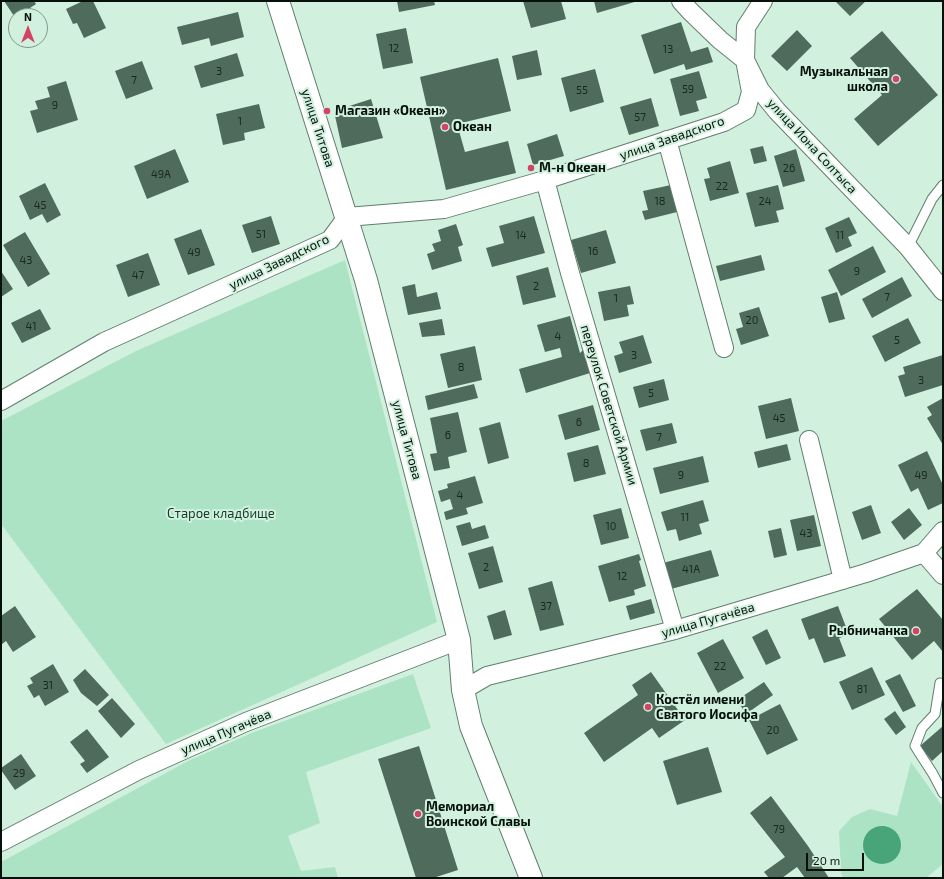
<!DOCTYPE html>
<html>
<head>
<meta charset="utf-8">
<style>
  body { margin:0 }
  #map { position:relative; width:944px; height:879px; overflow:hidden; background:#d1f1de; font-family:"Exo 2",sans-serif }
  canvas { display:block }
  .frame { position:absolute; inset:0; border:2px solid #06110b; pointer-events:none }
  .north { position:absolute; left:8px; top:8px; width:40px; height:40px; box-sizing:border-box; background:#d1f1de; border:1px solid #80978a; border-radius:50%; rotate:0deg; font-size:11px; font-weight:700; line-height:16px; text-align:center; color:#06110b }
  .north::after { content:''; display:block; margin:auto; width:14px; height:18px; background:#d34365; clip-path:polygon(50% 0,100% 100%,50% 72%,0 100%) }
  .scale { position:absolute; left:806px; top:853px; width:58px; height:18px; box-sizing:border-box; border:2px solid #06110b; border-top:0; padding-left:5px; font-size:12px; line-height:14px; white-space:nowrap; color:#06110b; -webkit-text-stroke:3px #d1f1de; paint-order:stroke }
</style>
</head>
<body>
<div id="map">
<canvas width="944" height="879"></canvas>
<div class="frame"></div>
<div class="north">N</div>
<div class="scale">20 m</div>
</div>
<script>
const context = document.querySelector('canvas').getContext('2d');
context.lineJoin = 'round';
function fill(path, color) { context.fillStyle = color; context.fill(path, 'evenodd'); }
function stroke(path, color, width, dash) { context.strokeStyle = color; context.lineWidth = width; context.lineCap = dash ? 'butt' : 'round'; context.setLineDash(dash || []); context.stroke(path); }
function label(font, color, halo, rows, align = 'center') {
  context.font = font + ' "Exo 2",sans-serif'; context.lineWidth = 4; context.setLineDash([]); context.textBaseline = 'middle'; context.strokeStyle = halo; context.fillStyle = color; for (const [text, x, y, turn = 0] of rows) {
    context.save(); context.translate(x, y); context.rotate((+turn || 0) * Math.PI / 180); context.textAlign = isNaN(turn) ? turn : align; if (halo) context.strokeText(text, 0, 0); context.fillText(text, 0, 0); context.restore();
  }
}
fill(new Path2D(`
  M 345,260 L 437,622 L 166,744 L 1,524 L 1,421 L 136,351 Z
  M 413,674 L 431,728 L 306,772 L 320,823 L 288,836 L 301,871 L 335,867 L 338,878 L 1,878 L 1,862 L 188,761 L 254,732 Z
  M 911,762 L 943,807 L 943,864 L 926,878 L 844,878 L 841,874 L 839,831 L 852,817 L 870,809 L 897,816 ZM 876,827 L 893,830 L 900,839 L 867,834 Z`), '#ace3c5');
fill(new Path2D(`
  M863 845a19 19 0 1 1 38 0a19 19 0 1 1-38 0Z`), '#48a579');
fill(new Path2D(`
  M 4,1 L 34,1 L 36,4 L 18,16 L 16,16 L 16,19 Z
  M 83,1 L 93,1 L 106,28 L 84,38 L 77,23 L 73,24 L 66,9 Z
  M 397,1 L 434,1 L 435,5 L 399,12 Z
  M 523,1 L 561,1 L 566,19 L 531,28 Z
  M 594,1 L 638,1 L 597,13 Z
  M 835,1 L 866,1 L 850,16 Z
  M 238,12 L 244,37 L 211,46 L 209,38 L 182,45 L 177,27 Z
  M 681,22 L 691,52 L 708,47 L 713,62 L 686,70 L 684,64 L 654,74 L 641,35 Z
  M 406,28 L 413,63 L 383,69 L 376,34 Z
  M 797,30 L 812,46 L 787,71 L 771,56 Z
  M 882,31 L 938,95 L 878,146 L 854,119 L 882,95 L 850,58 Z
  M 537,50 L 542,75 L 517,80 L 512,56 Z
  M 237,53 L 244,76 L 201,88 L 194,66 Z
  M 498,58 L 511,111 L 457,124 L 465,152 L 508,141 L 516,173 L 446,190 L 420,77 Z
  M 142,61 L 153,89 L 126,99 L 115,71 Z
  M 595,69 L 604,102 L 570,112 L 561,78 Z
  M 699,71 L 707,98 L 696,101 L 699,111 L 680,116 L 670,79 Z
  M 66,81 L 78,120 L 37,133 L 30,111 L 38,109 L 35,101 L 50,97 L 47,87 Z
  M 651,98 L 659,126 L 629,135 L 620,107 Z
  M 371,99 L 383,138 L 342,148 L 334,111 Z
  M 259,104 L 265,128 L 244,133 L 245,140 L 223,145 L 216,114 Z
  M 557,134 L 564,156 L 533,165 L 527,144 Z
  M 763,146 L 767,161 L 754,164 L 750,149 Z
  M 175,149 L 189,182 L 147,199 L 134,166 Z
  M 796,149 L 805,181 L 783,187 L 774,156 Z
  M 730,161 L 739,193 L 710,201 L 704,179 L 710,178 L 707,168 Z
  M 45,183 L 61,215 L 47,223 L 42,214 L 30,220 L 19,196 Z
  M 671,185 L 677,212 L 645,220 L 642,211 L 648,210 L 643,191 Z
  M 778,185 L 784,209 L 776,211 L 779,222 L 755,227 L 746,193 Z
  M 271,216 L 280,244 L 252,253 L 242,225 Z
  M 534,216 L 545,253 L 492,267 L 486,248 L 504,243 L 499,226 Z
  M 849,217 L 857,233 L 848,237 L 852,246 L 836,253 L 825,228 Z
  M 456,224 L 463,245 L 458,247 L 462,261 L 432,270 L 427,254 L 435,251 L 432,244 L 441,241 L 438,230 Z
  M 201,229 L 215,265 L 188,275 L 174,239 Z
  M 606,230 L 616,263 L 581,273 L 571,240 Z
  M 25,232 L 50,274 L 28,287 L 3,245 Z
  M 873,246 L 886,272 L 841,296 L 828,270 Z
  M 148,253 L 160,285 L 128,297 L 116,265 Z
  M 761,255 L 765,270 L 720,281 L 716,266 Z
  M 548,267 L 556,297 L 523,305 L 516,276 Z
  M 1,271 L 13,289 L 1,297 Z
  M 902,277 L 912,296 L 872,318 L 862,299 Z
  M 415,284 L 417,297 L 437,292 L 441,309 L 408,315 L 402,287 Z
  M 630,286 L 634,304 L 627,305 L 629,316 L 604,321 L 598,292 Z
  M 837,292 L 845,319 L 829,323 L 821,297 Z
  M 759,307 L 769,336 L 741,345 L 736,329 L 743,327 L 739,313 Z
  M 40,309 L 51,329 L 22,343 L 11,323 Z
  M 570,316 L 580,353 L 583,350 L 590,373 L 526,393 L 519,369 L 562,357 L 560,348 L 545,352 L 537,325 Z
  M 908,318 L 921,343 L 885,362 L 872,336 Z
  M 442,319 L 445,335 L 422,337 L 419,323 Z
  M 643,335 L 652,363 L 619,373 L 614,356 L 623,353 L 619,342 Z
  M 475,346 L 482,380 L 448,388 L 440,354 Z
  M 943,355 L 943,385 L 905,397 L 898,376 L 905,374 L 903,367 Z
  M 664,379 L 669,400 L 639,408 L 633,387 Z
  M 474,384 L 478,398 L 428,410 L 425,396 Z
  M 791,398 L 799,431 L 766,439 L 758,406 Z
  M 943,398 L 943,445 L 927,418 L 932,415 L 927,407 Z
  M 593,405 L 600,430 L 565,440 L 558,415 Z
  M 458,412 L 467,452 L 448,457 L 450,468 L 434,471 L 430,454 L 437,453 L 430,418 Z
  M 500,422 L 509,458 L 488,464 L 479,428 Z
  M 672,423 L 677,443 L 646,451 L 640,430 Z
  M 787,444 L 791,460 L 758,468 L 754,452 Z
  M 598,445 L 606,474 L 574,482 L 567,453 Z
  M 927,451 L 943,485 L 943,503 L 928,510 L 918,488 L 911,492 L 898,465 Z
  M 703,456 L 709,482 L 660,494 L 653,468 Z
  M 475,476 L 483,503 L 466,508 L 468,514 L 446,520 L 444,512 L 453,509 L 450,499 L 441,502 L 438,491 L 448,488 L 447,484 Z
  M 703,500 L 709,521 L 699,524 L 702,534 L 679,541 L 676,529 L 667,531 L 661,512 Z
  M 871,505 L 881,533 L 862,540 L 852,512 Z
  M 621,508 L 629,538 L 601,545 L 593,515 Z
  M 909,508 L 922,525 L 904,540 L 891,522 Z
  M 814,515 L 821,546 L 797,551 L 790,520 Z
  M 470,522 L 472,529 L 485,525 L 489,538 L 462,546 L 456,526 Z
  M 781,528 L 787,555 L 774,558 L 768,531 Z
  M 493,546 L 503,582 L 479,589 L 468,553 Z
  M 711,550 L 719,576 L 671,589 L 663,563 Z
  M 639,554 L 641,560 L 639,561 L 646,586 L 634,590 L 635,595 L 609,602 L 598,566 Z
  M 552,581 L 564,625 L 540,631 L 528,588 Z
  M 917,589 L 943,620 L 943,652 L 934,641 L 912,660 L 879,619 Z
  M 651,599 L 655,613 L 630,620 L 626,606 Z
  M 15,606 L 36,637 L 13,652 L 6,641 L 1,645 L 1,616 Z
  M 838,606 L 849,635 L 839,638 L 846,656 L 824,663 L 814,638 L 809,640 L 801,619 Z
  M 505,610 L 512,635 L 494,640 L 487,616 Z
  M 767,629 L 781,658 L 766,665 L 752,637 Z
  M 723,639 L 744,678 L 718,693 L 697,653 Z
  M 53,664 L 69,692 L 45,706 L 39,695 L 34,698 L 27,686 L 33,683 L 30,678 Z
  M 872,667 L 885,695 L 852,710 L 839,682 Z
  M 85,669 L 109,695 L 97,706 L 81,693 L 73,680 Z
  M 651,672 L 685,720 L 659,738 L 652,728 L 604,762 L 584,733 L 638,695 L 632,685 Z
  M 900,674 L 916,706 L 903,712 L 885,681 Z
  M 764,682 L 773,695 L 746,714 L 737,700 Z
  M 112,698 L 135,724 L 121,738 L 98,711 Z
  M 780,704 L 798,740 L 767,755 L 749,720 Z
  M 895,711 L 906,727 L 896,735 L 884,719 Z
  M 943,726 L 943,751 L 932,761 L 920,746 Z
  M 87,729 L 109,757 L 87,773 L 80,764 L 85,761 L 70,742 Z
  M 419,746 L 458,870 L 433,878 L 416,878 L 378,759 Z
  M 708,747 L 722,792 L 677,805 L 663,761 Z
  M 21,754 L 36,776 L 15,790 L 1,770 L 1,768 Z
  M 771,796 L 808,846 L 829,878 L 805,878 L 797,867 L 782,878 L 769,878 L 764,872 L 785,857 L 750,813 Z`), '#4e6b5b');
const lane = new Path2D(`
  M 908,247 L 932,199 L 943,185
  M 940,683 L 935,714 L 922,728 L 915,746 L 933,774 L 943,793`);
const street = new Path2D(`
  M 681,1 L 690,11 L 720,40 L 745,60 L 760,90 L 777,111 L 908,247 L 943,291
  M 667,140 L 724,348
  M 545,180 L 570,273 L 675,630
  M 1,401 L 104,342 L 330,240 L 347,217 L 444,209 L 545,180 L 724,122 L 746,110 L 751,92 L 745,60 L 746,27 L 763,1
  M 809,440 L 843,580
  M 924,553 L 943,575
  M 463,690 L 487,676 L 675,630 L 866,573 L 924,553 L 943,531
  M 1,842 L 139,770 L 246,722 L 459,640`);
const secondary = new Path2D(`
  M 278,1 L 366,280 L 459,640 L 463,690 L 471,726 L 531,878`);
stroke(lane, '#617e6e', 11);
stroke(street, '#617e6e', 20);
stroke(secondary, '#617e6e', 24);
stroke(lane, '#fff', 9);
stroke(street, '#fff', 18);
stroke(secondary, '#fff', 22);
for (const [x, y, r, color] of [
  [896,79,4,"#d34365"],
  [327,111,4,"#d34365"],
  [445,127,4,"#d34365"],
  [531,168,4,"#d34365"],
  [916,631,4,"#d34365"],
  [648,707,4,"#d34365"],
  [418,814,4,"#d34365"]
]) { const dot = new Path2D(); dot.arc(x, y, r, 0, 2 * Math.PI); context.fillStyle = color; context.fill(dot); stroke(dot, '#d1f1de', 1.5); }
label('11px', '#18281f', null, [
  ["12",394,48],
  ["13",668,49],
  ["3",219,71],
  ["7",134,80],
  ["59",688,89],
  ["55",582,90],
  ["9",55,105],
  ["57",640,117],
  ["1",240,121],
  ["26",789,168],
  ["49А",161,174],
  ["22",722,186],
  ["18",660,201],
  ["24",765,201],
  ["45",40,205],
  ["51",261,234],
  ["14",521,235],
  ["11",840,235],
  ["16",593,251],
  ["49",194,252],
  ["43",26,260],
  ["9",857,271],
  ["47",138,275],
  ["2",536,286],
  ["7",887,297],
  ["1",616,298],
  ["20",752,320],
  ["41",31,326],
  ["4",558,336],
  ["5",897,340],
  ["3",634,355],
  ["8",461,367],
  ["3",921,380],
  ["5",651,393],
  ["45",779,418],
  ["6",579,422],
  ["6",448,435],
  ["7",659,437],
  ["8",586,463],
  ["9",681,475],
  ["49",921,475],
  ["4",460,495],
  ["11",685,517],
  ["10",611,526],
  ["43",806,533],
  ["2",486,567],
  ["41А",691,569],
  ["12",622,576],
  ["37",546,606],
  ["22",720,666],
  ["31",48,685],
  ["81",862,689],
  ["20",773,730],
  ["29",19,773],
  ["79",779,829]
]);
label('bold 13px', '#06110b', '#d1f1de', [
  ["Музыкальная",888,72,"right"],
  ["школа",888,87,"right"],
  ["Магазин «Океан»",335,111],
  ["Океан",453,127],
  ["М-н Океан",539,168],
  ["Рыбничанка",908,631,"right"],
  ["Костёл имени",656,700],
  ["Святого Иосифа",656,715],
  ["Мемориал",426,807],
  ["Воинской Славы",426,822]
], 'left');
label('13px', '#06110b', '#d1f1de', [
  ["улица Титова",318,128,72],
  ["улица Завадского",672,138,-19],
  ["улица Иона Солтыса",812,146,47],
  ["улица Завадского",279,262,-26],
  ["переулок Советской Армии",609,405,73],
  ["улица Титова",407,440,75],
  ["улица Пугачёва",708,620,-16],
  ["улица Пугачёва",226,732,-23]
]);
label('13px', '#133b29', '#d1f1de', [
  ["Старое кладбище",221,514]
]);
</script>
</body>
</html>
